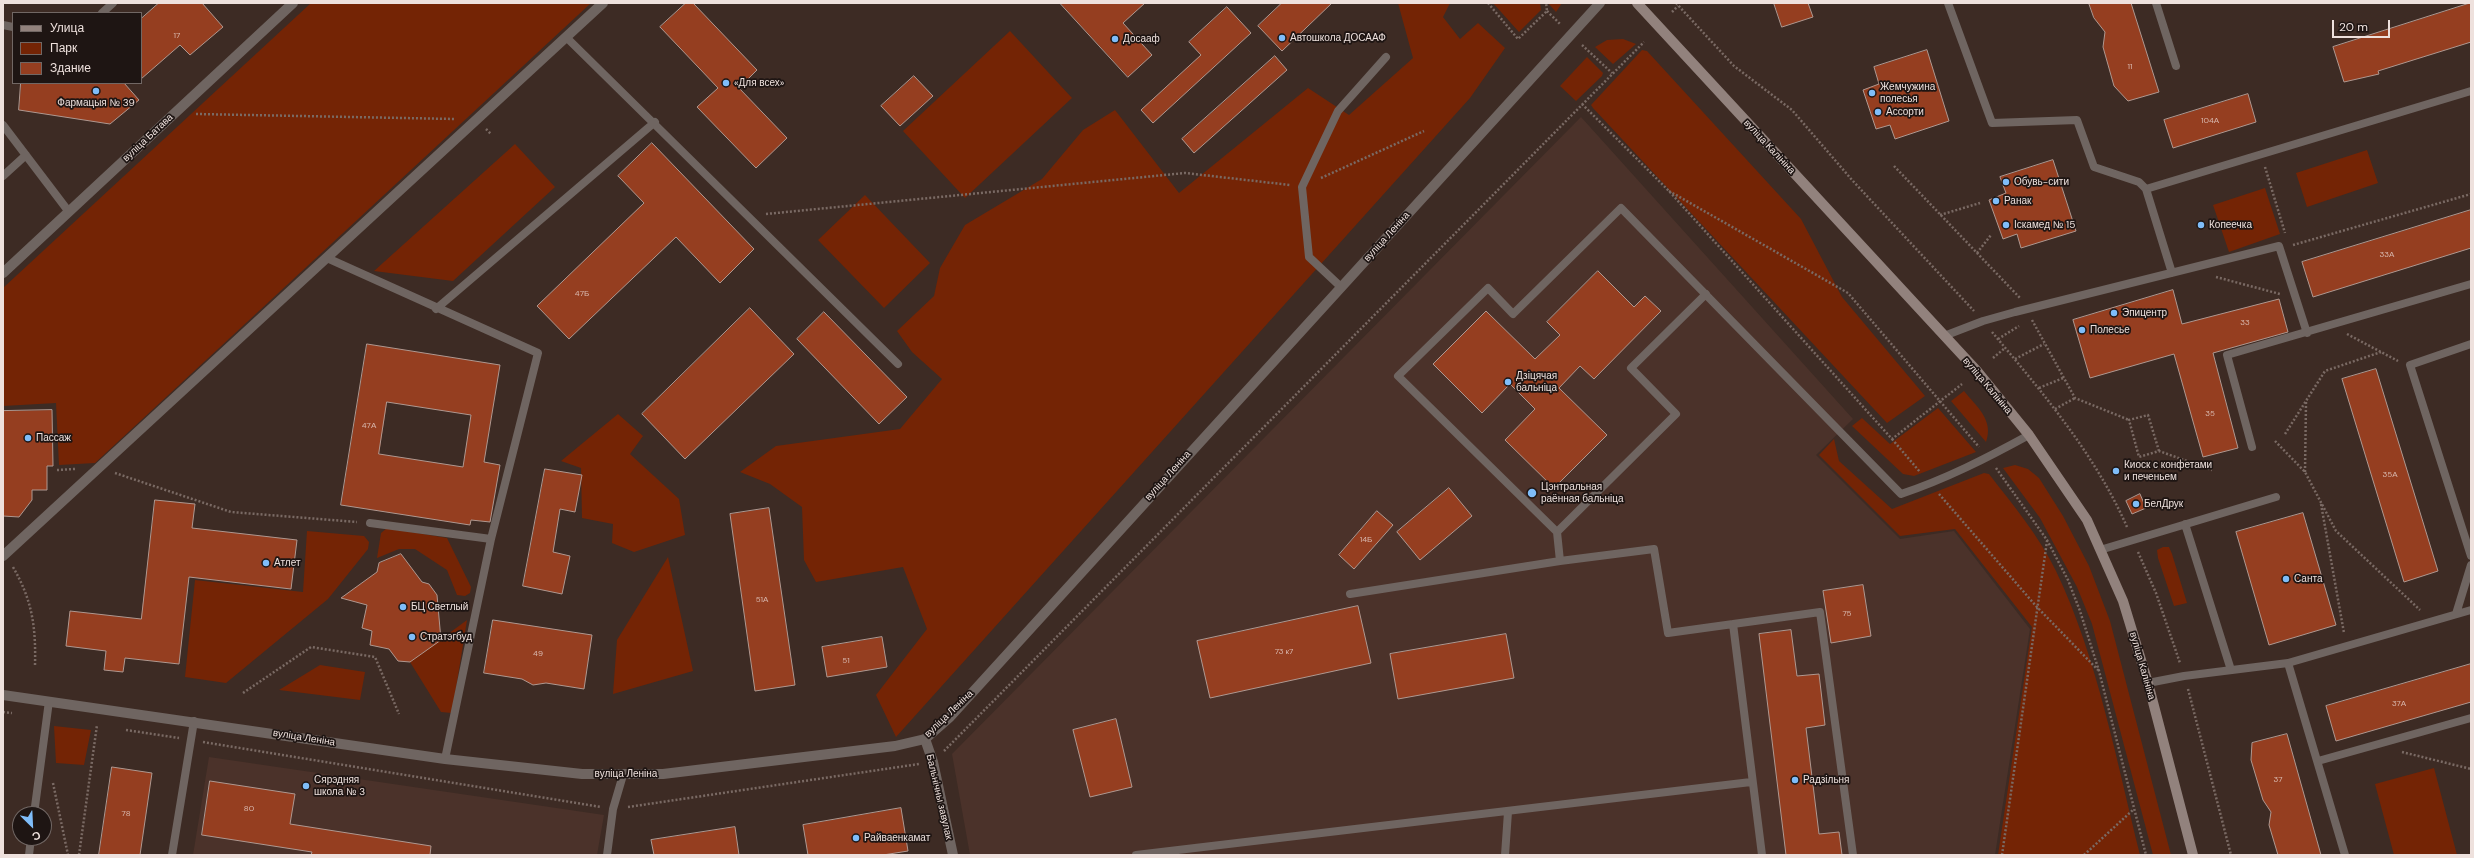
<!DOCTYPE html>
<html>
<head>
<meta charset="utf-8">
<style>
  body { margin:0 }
  #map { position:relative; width:2474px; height:858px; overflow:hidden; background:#3d2b24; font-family:"DM Sans",sans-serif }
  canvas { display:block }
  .frame { position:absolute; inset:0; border:4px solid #eee1dd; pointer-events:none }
  .legend { position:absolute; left:12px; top:12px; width:130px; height:72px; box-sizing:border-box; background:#1e1513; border:1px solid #716764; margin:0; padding:5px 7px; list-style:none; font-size:12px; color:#eee1dd }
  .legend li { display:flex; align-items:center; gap:8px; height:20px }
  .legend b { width:20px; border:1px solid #716764 }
  .north { position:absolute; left:12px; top:806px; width:40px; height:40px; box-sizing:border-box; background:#1e1513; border:1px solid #716764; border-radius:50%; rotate:156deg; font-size:11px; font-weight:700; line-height:16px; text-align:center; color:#eee1dd }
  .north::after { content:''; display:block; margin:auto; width:14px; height:18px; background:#7fbdf9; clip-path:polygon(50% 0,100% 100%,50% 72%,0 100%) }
  .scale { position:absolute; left:2332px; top:20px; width:58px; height:18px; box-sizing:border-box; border:2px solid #eee1dd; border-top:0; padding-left:5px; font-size:12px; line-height:14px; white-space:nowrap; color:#eee1dd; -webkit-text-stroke:3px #1e1513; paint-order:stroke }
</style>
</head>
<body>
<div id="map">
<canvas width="2474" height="858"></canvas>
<div class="frame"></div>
<ul class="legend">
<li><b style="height:5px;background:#92827d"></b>Улица</li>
<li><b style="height:11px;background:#742405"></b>Парк</li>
<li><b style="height:11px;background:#953e20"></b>Здание</li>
</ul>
<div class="north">С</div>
<div class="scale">20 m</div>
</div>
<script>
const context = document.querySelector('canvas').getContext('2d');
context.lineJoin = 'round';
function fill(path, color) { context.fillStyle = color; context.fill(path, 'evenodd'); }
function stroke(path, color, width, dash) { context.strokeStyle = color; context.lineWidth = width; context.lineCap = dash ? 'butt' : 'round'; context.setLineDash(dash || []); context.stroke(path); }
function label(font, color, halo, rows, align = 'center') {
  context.font = font + ' "DM Sans",sans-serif'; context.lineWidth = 3.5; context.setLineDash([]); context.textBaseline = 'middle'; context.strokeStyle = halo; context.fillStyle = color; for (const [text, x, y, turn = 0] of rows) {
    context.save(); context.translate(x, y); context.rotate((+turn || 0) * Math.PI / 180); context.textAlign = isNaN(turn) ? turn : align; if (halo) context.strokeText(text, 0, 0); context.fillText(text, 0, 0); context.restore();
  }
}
fill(new Path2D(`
  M 1581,117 L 1853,419 L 1816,455 L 1900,539 L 1954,531 L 2030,629 L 1995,855 L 970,855 L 952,754 Z
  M 209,757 L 604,815 L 597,855 L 193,855 Z`), '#4b322a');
fill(new Path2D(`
  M 311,3 L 591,3 L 95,463 L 59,465 L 56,403 L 3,406 L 3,288 Z
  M 1398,3 L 1450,3 L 1443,17 L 1460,39 L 1478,23 L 1505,48 L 1470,98 L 896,737 L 876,695 L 927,629 L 903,567 L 816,582 L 804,560 L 802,507 L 770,484 L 740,472 L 776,446 L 900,429 L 942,379 L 912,352 L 897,331 L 934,296 L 940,268 L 965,225 L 1042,179 L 1083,130 L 1115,110 L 1179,193 L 1308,88 L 1349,115 L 1413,58 Z
  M 1493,3 L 1540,3 L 1541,10 L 1519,32 Z
  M 1548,3 L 1562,3 L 1556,12 Z
  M 1010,31 L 1072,98 L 965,198 L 903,131 Z
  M 1623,39 L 1636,44 L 1613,64 L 1595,47 L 1607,40 Z
  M 1642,50 L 1647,51 L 1801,219 L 1842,297 L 1925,396 L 1887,423 L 1593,108 L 1591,105 Z
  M 1587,57 L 1603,73 L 1602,76 L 1576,101 L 1560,86 Z
  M 515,144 L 555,187 L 453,281 L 374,271 Z
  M 2367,150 L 2378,183 L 2307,207 L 2296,173 Z
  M 2265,188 L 2280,234 L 2229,252 L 2213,205 Z
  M 865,195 L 930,263 L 884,308 L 818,240 Z
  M 1964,391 C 1977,407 1994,420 1986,442 L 1951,401 Z
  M 1938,408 L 1976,452 L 1914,476 L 1903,474 L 1852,426 L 1862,418 L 1890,444 Z
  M 618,414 L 643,436 L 630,454 L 679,499 L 685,535 L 634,552 L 612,543 L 613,524 L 582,518 L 581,468 L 561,461 Z
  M 1834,439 L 1839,461 L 1892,509 L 1984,473 L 1989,474 C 2013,505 2039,536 2056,571 C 2097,656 2117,763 2140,855 L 1998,855 L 2032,627 L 1955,529 L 1900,536 L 1819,455 Z
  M 2015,465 L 2028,469 L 2039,478 L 2063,516 L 2089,566 L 2110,621 L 2171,855 L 2153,855 L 2092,624 L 2077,587 L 2040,518 L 2003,468 Z
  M 387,528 L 447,538 L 471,587 L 470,593 L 465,596 L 457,595 L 447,570 L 415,549 L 399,549 L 377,558 L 381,533 Z
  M 307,531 L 364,536 L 369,542 L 368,549 L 328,599 L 226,683 L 185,677 L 195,580 L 303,592 Z
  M 2163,547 L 2169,547 L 2172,554 L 2187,603 L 2174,606 L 2158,558 L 2157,550 Z
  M 668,557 L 693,671 L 613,694 L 617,640 Z
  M 467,620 L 452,713 L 441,712 L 410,662 Z
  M 320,665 L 365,672 L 360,700 L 279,690 Z
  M 54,726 L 91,730 L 84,765 L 56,763 Z
  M 2434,768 L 2457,855 L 2394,855 L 2375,784 Z`), '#742405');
const building = new Path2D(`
  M 159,3 L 202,3 L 223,27 L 190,55 L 180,45 L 141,79 L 141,19 Z
  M 686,3 L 693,3 L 757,70 L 739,88 L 787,138 L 756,168 L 697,107 L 718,88 L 660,27 Z
  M 1060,3 L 1145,3 L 1123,23 L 1152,55 L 1128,77 Z
  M 1282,3 L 1332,3 L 1282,51 L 1258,26 Z
  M 1774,3 L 1808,3 L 1813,17 L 1782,27 Z
  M 2089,3 L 2131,3 L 2159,92 L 2128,101 L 2114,86 L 2103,47 L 2105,32 L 2094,18 Z
  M 2471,3 L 2471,42 L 2378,71 L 2379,74 L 2344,82 L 2333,47 Z
  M 1227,7 L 1251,33 L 1153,123 L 1141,110 L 1201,55 L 1189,42 Z
  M 1927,50 L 1949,121 L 1895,139 L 1890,125 L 1876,129 L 1863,90 L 1879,84 L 1874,67 Z
  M 1275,56 L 1287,70 L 1194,153 L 1182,139 Z
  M 914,76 L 933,96 L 900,126 L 881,106 Z
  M 21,83 L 124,83 L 139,100 L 110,124 L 19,110 Z
  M 2248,94 L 2256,122 L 2173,148 L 2164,120 Z
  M 652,143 L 754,249 L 720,283 L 676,237 L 569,339 L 537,306 L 644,203 L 618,176 Z
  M 2053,160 L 2076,231 L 2021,248 L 2017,234 L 2003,239 L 1989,200 L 2006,193 L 2000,177 Z
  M 2471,210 L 2471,248 L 2313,297 L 2302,262 Z
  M 1598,271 L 1634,307 L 1645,296 L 1661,311 L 1594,379 L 1580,366 L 1559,388 L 1607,435 L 1554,488 L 1505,440 L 1535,409 L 1510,384 L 1482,413 L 1433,364 L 1486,311 L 1535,359 L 1560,335 L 1547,322 Z
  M 2173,290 L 2182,324 L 2279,299 L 2288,332 L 2213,353 L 2238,448 L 2203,457 L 2174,354 L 2090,378 L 2073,320 Z
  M 750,308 L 794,354 L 685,459 L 642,414 Z
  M 824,312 L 907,397 L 879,424 L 797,339 Z
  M 367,344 L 500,365 L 484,462 L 500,465 L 490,522 L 471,520 L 470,525 L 341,505 ZM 387,402 L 471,415 L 463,467 L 379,454 Z
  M 2376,369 L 2438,571 L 2404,582 L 2342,379 Z
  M 52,410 L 53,466 L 47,466 L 47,490 L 32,490 L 32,500 L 19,517 L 3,516 L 3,411 Z
  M 545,469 L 582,475 L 575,512 L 560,509 L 553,552 L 570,556 L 562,594 L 523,586 Z
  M 1449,488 L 1472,516 L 1420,560 L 1397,532 Z
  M 2140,494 L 2146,508 L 2132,514 L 2126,501 Z
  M 155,500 L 195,504 L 192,528 L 297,540 L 291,589 L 189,577 L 179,664 L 125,658 L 123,672 L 104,670 L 106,651 L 66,646 L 70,611 L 141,619 Z
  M 769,508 L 795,685 L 755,691 L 730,514 Z
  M 1377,511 L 1393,525 L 1354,569 L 1339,555 Z
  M 2303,513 L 2336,625 L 2269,645 L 2236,532 Z
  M 401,554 L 422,582 L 429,584 L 437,595 L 441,640 L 410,662 L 398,661 L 389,649 L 370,645 L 372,631 L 362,628 L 367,605 L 341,598 L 377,572 L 379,563 Z
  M 1863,585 L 1871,636 L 1831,643 L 1823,591 Z
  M 1358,606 L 1371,663 L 1210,698 L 1197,641 Z
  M 493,620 L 592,635 L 584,689 L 546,683 L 533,685 L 522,679 L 484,673 Z
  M 1791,630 L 1797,676 L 1819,674 L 1825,725 L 1806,728 L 1819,834 L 1839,832 L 1842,855 L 1786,855 L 1759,634 Z
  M 1506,634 L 1514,678 L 1398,699 L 1390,654 Z
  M 882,637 L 887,667 L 827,677 L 822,647 Z
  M 2471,664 L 2471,702 L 2336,741 L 2326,706 Z
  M 1116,719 L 1132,787 L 1090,797 L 1073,730 Z
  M 2287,734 L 2321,855 L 2278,855 L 2269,825 L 2271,812 L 2263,800 L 2251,760 L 2252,743 Z
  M 112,767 L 152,773 L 140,855 L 99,855 Z
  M 210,781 L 295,794 L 290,824 L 431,846 L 430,855 L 311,855 L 312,852 L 202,835 Z
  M 901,808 L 908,851 L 883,855 L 808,855 L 803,825 Z
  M 735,827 L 739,855 L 654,855 L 651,840 Z`);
fill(building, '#953e20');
stroke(building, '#af9890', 1);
stroke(new Path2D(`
  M 1488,3 L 1518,39 L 1547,11 L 1546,3
  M 1676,3 L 1734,66 L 1792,110 L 1852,180 L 1974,311
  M 1547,11 L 1561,25
  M 1672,12 L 1678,6
  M 1582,45 L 1612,73
  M 1582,104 L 1669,191 L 1892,439 L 1962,384
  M 196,114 L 455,119
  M 486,129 L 491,134
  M 1894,166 L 2020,298
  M 2265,167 L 2285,233
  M 1321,178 L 1424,131
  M 1669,191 L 1848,293 L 1979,447
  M 766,214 L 1185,173 L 1290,185
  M 1940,215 L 1980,203
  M 2293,245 L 2471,194
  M 1977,253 L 1991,235
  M 2216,277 L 2280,294
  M 2032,320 L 2075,398 L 2129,420
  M 1992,332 C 2042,392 2095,454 2127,527
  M 2347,334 L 2398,361
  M 1998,339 L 2019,326
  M 1993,358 L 2005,348
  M 2015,359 L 2044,344
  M 2039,388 L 2063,378
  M 2055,409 L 2075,398
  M 2285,434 L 2325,371 L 2381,352
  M 1892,439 L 1920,472
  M 2275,441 L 2305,472 L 2336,531 L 2420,610
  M 2159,451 L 2148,415 L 2129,420 L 2139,457 L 2159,451 L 2212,470
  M 1996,468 L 2047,540 L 2068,580 L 2080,611 L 2099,671 L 2146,855
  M 57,470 L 75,469
  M 2305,472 L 2306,402
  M 115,473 L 231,512 L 357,522
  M 1939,494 L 2036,606 L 2098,670
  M 2321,504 L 2344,633
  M 2138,552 L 2156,593 L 2180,663
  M 13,567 C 32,600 36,626 35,665
  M 2188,689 L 2231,855
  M 243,693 L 311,647 L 375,657 L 399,714
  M 3,712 L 12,713
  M 126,730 L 179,738
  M 203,742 L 601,807
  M 944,751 L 1644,42
  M 2402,752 L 2471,769
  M 53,783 L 68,855
  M 628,807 L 919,764
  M 79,855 L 97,725
  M 2002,855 L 2047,541
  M 2084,855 L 2134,809`), '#7a6a64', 2.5, [2, 2]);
stroke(new Path2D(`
  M 1948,3 L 1992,123 L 2077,120 L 2094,167 L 2139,182 L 2146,189
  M 2156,3 L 2176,66
  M 102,13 L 113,3
  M 3,25 L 13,27
  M 566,37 L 898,364
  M 3,125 L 69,212
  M 3,176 L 26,155
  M 327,258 L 538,353 L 491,539 L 445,759
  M 2172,273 L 2146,189 L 2471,91
  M 1341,287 L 1309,257 L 1302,187 L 1338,111 L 1386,57
  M 436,309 L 655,122
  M 1944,336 L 1983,321 L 2015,312 L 2279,246 L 2307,333
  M 2471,344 L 2410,365 L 2471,556
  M 2252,447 L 2227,355 L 2471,284
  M 370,523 L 491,539
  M 2185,524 L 2231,670
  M 1557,532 L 1676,414 L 1631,368 L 1706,294
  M 2100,550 L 2276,497
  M 1350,594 L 1560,561
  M 2456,614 L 2471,565
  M 1733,624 L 1762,855
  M 2288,663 L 2345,855
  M 2148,683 L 2184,676 L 2288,663 L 2471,610
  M 2318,761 L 2471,718
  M 34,814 L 49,701
  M 29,855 L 31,838
  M 172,855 L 194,721
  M 607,855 L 613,809 L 623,775
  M 1136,855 L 1751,782
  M 1505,855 L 1508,812
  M 1853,855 L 1820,612 L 1668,633 L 1654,549 L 1560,561 L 1557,532 L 1398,376 L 1488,288 L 1513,314 L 1621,208 L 1901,494 C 1946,479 1987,458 2029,435`), '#6f6561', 8);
stroke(new Path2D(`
  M 925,739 L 933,762 L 953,855`), '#6f6561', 10);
stroke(new Path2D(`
  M 3,273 L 293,3
  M 3,556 L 603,3
  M 3,695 L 445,759 L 582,774 L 663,774 L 895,746 L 925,739 L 950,717 L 1600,3`), '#6f6561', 10);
stroke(new Path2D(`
  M 1637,3 L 1977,371 L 2029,435 L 2087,520 L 2123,601 L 2148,683 L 2193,855`), '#92827d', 10);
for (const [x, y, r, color] of [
  [1282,38,4,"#7fbdf9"],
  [1115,39,4,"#7fbdf9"],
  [726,83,4,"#7fbdf9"],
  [96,91,4,"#7fbdf9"],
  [1872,93,4,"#7fbdf9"],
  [1878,112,4,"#7fbdf9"],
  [2006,182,4,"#7fbdf9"],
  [1996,201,4,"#7fbdf9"],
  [2006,225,4,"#7fbdf9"],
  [2201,225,4,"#7fbdf9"],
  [2114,313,4,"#7fbdf9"],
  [2082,330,4,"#7fbdf9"],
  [1508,382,4,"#7fbdf9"],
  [28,438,4,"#7fbdf9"],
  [2116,471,4,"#7fbdf9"],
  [1532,493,5,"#7fbdf9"],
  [2136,504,4,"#7fbdf9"],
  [266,563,4,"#7fbdf9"],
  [2286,579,4,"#7fbdf9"],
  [403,607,4,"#7fbdf9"],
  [412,637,4,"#7fbdf9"],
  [1795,780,4,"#7fbdf9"],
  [306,786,4,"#7fbdf9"],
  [856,838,4,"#7fbdf9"]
]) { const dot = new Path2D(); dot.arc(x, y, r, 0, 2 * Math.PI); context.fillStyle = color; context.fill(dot); stroke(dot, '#1e1513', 1.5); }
label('8px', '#d8b8ae', null, [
  ["17",177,36],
  ["11",2130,67],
  ["104А",2210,121],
  ["33А",2387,255],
  ["47Б",582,294],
  ["33",2245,323],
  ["35",2210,414],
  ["47А",369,426],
  ["35А",2390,475],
  ["14Б",1366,540],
  ["51А",762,600],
  ["75",1847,614],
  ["73 к7",1284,652],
  ["49",538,654],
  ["51",846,661],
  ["37А",2399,704],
  ["37",2278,780],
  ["80",249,809],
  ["78",126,814]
]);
label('10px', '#eee1dd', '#1e1513', [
  ["Автошкола ДОСААФ",1290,38],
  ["Досааф",1123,39],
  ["«Для всех»",734,83],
  ["Жемчужина",1880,87],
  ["полесья",1880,99],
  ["Фармацыя № 39",96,103,"center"],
  ["Ассорти",1886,112],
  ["Обувь-сити",2014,182],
  ["Ранак",2004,201],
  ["Іскамед № 15",2014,225],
  ["Копеечка",2209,225],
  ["Эпицентр",2122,313],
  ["Полесье",2090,330],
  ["Дзіцячая",1516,376],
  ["бальніца",1516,388],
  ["Пассаж",36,438],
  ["Киоск с конфетами",2124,465],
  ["и печеньем",2124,477],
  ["Цэнтральная",1541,487],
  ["раённая бальніца",1541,499],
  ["БелДрук",2144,504],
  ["Атлет",274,563],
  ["Санта",2294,579],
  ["БЦ Светлый",411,607],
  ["Стратэгбуд",420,637],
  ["Сярэдняя",314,780],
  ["школа № 3",314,792],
  ["Радзільня",1803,780],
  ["Райваенкамат",864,838]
], 'left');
label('10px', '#eee1dd', '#1e1513', [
  ["вуліца Батава",148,138,-43],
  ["вуліца Калініна",1769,147,47],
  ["вуліца Леніна",1387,237,-48],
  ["вуліца Калініна",1987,386,50],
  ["вуліца Леніна",1168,476,-48],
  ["вуліца Калініна",2142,666,74],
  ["вуліца Леніна",949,714,-44],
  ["вуліца Леніна",304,738,9],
  ["вуліца Леніна",626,774],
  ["Бальнічны завулак",939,797,77]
]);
</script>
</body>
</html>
